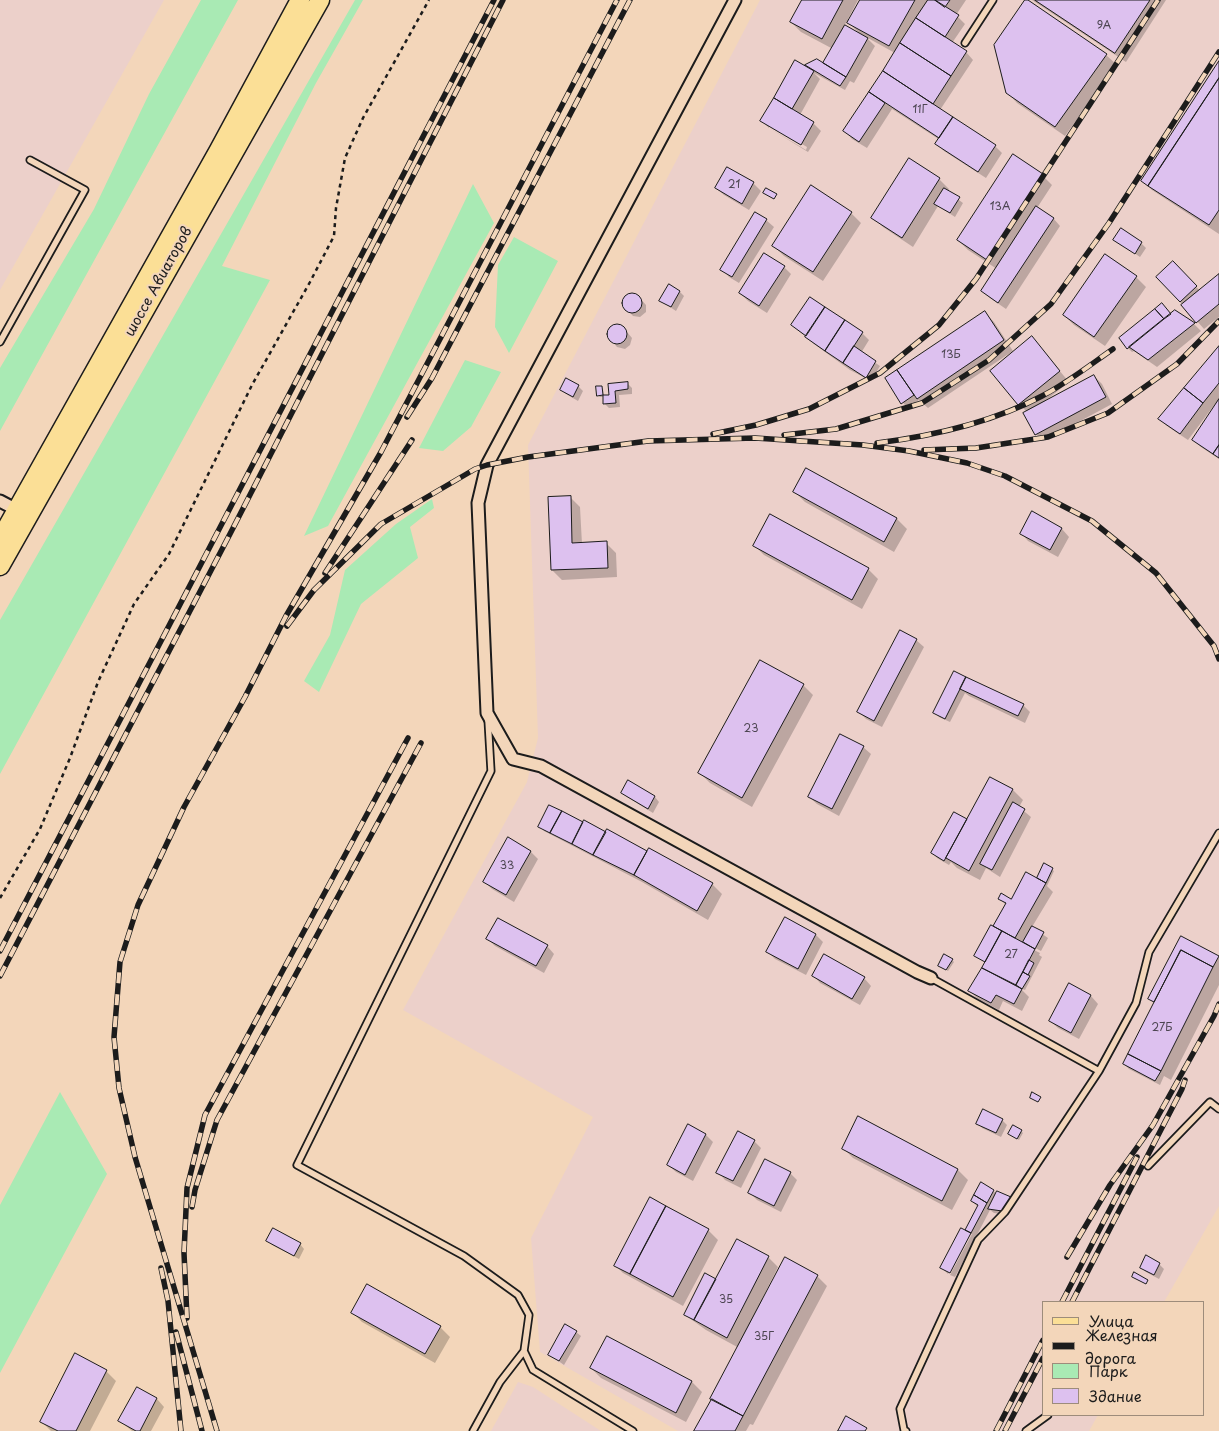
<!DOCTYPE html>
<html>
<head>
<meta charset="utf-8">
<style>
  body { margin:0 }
  #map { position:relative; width:1219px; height:1431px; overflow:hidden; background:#f3d6ba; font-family:"Playpen Sans",sans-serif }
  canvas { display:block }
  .legend { position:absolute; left:1042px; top:1301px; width:162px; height:115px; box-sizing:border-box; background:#f3d6ba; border:1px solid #9d8c7b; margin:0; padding:6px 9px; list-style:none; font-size:15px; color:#1c1c1c }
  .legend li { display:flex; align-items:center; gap:10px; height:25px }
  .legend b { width:25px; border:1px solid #9d8c7b }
</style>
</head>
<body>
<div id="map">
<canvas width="1219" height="1431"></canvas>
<ul class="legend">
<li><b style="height:6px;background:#fbdf96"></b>Улица</li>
<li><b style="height:6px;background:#1c1c1c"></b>Железная дорога</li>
<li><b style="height:14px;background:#a9eab4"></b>Парк</li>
<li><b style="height:14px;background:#ddc1ef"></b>Здание</li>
</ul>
</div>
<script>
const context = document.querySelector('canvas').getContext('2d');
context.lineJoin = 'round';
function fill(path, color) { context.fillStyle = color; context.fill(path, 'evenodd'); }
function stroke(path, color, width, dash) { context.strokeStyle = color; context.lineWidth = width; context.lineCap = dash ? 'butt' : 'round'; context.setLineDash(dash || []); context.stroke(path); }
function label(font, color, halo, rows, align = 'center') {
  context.font = font + ' "Playpen Sans",sans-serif'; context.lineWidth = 4; context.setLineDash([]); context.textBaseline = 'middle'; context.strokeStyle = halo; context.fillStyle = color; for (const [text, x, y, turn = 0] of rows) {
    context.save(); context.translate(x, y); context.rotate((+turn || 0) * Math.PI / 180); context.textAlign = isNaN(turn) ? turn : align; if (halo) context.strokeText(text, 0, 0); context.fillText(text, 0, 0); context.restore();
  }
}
fill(new Path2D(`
  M 0,0 L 164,0 L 0,290 Z
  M 760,0 L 1219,0 L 1219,1206 L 1164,1302 L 1043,1302 L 1043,1415 L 1098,1415 L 1089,1431 L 678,1431 L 540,1352 L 531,1238 L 593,1117 L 403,1010 L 527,782 L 538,738 L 528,445 Z
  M 518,1382 L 533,1387 L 601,1431 L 491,1431 Z`), '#ecd0ca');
fill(new Path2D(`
  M 201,0 L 238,0 L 0,431 L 0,368 L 94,209 L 149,94 Z
  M 355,0 L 363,0 L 316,83 L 222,266 L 270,280 L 0,774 L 0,620 Z
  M 473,184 L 494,223 L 328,526 L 304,536 Z
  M 514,237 L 558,261 L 509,353 L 495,327 L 498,265 Z
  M 465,360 L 501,372 L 471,427 L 443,451 L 419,448 Z
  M 432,499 L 434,508 L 410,527 L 418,558 L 361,604 L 319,692 L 304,681 L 330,635 L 345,570 L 396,524 Z
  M 60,1092 L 107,1174 L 0,1373 L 0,1205 Z`), '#a9eab4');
fill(new Path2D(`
  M 803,0 L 858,0 L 848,19 L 850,20 L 862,0 L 966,0 L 956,15 L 965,24 L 952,43 L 966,52 L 973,60 L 940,110 L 995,146 L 1002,153 L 986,178 L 944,151 L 937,144 L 940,140 L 892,109 L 867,148 L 852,139 L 845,131 L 895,53 L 866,37 L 875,46 L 854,83 L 850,81 L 845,90 L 814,73 L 820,79 L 800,115 L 813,123 L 821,131 L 808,152 L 769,128 L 762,121 L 805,67 L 817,61 L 823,65 L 833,49 L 801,32 L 791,22 ZM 847,21 L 860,34 L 860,35 L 844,26 ZM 769,125 L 807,147 L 806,150 L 769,128 Z
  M 1032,0 L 1166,0 L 1126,62 Z
  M 1106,55 L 1116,64 L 1065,136 L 1017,103 L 1007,92 Z
  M 1219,63 L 1219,234 L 1152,190 L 1142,180 Z
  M 909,160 L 939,179 L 949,189 L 948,192 L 963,203 L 955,217 L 938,206 L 913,247 L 883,227 L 873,217 Z
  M 728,168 L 753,183 L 761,191 L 749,210 L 724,195 L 716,188 Z
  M 1042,175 L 1052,185 L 1037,208 L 1053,218 L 1060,226 L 1006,309 L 990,298 L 982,291 L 997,269 L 968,250 L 958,240 Z
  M 851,213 L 861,223 L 823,281 L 784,256 L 774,246 Z
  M 766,220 L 774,227 L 739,283 L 729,277 L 722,269 Z
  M 1115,240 L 1141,243 L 1146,248 L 1140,257 Z
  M 784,267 L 791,274 L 767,313 L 748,301 L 740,293 Z
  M 1181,270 L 1200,291 L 1219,276 L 1219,317 L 1204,329 L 1158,277 Z
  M 1136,277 L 1146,287 L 1105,346 L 1074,325 L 1064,315 Z
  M 680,292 L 684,296 L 676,311 L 661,301 Z
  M 630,294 L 637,295 L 646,305 L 646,312 L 640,317 L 633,316 L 623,305 L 624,298 Z
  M 984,312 L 994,322 L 1013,351 L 928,408 L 919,400 L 907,408 L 886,378 Z
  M 1175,312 L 1194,324 L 1201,331 L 1157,367 L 1134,351 L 1132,352 L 1128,348 Z
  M 615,325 L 622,326 L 632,338 L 630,345 L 625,349 L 617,347 L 608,336 L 609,330 Z
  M 792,325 L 862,333 L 869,340 L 861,353 L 880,366 L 871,381 L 850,370 L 814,344 Z
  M 1032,338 L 1069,382 L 1045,401 L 1045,402 L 1094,376 L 1102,384 L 1112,404 L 1043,441 L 1036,434 L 1027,412 L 1019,404 Z
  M 1219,348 L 1219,459 L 1201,447 L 1193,440 L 1216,405 L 1215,404 L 1188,440 L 1167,426 L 1160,419 Z
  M 627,383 L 632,388 L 632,394 L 619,395 L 620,407 L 609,408 L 604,403 L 604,397 L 600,397 L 598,395 L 601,387 L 603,389 L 604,397 L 610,396 L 610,385 Z
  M 578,386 L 583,391 L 578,401 L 566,394 L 561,390 Z
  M 807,470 L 897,519 L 907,529 L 894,552 L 805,502 L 795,492 Z
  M 570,497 L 580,507 L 582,544 L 606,543 L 616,553 L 617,577 L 562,580 L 552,570 Z
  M 1032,513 L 1062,529 L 1069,537 L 1058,557 L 1028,541 L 1021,533 Z
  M 754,545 L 868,569 L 878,579 L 862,609 L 764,555 Z
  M 916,640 L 924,647 L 882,727 L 866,719 L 858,711 Z
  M 954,672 L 1023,705 L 1030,712 L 1025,723 L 969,696 L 965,693 L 950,722 L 939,717 L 935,712 Z
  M 803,685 L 813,695 L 752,807 L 710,783 L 700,773 Z
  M 863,747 L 871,754 L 839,816 L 817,804 L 809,797 Z
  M 991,778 L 1013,790 L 1023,800 L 1019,807 L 1031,817 L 1000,877 L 986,868 L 980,880 L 957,868 L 951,862 L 949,865 L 937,858 L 933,853 L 955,814 L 967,821 Z
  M 629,781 L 655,797 L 659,802 L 653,813 L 627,797 L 622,793 Z
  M 550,807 L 712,884 L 722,894 L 708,920 L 642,882 L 544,831 L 540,826 Z
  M 509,839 L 531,852 L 538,859 L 514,902 L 492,889 L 485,882 Z
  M 1045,865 L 1054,871 L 1047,886 L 1053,892 L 1032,927 L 1048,938 L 1041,951 L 1028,944 L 1028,947 L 1040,953 L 1039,955 L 1042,957 L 1025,990 L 1020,988 L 1029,997 L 1022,1011 L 1003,1001 L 999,1010 L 977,998 L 970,991 L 986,963 L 976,955 L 999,930 L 995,926 L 1006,905 L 1000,899 L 1012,900 L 1037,880 Z
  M 816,935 L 823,942 L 806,975 L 775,959 L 768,952 Z
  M 1181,938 L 1219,958 L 1219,985 L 1171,1080 L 1164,1076 L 1160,1085 L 1129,1069 L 1124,1064 L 1155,1004 L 1150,999 Z
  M 488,939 L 547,946 L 554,954 L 544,973 L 495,946 Z
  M 952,960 L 954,962 L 948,971 L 941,967 Z
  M 813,975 L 864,978 L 871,986 L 860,1005 L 820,983 Z
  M 1069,985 L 1091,996 L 1098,1004 L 1079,1039 L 1058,1028 L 1050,1021 Z
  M 1002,1120 L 1007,1125 L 1001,1137 L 982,1128 L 978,1123 Z
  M 688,1126 L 706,1135 L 713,1142 L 693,1181 L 676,1172 L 668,1165 Z
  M 1021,1131 L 1023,1133 L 1019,1140 L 1012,1136 Z
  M 754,1141 L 761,1148 L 741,1188 L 725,1180 L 718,1172 Z
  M 843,1148 L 958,1170 L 968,1180 L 952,1210 L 853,1158 Z
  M 790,1173 L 797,1180 L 781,1212 L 757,1200 L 749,1192 Z
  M 993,1191 L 997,1194 L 1010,1198 L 1015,1203 L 1007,1215 L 994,1213 L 990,1210 L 955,1277 L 950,1275 L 972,1234 L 969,1234 L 948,1274 L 942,1268 L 965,1231 L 978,1207 L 972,1201 Z
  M 708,1230 L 718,1240 L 683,1306 L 623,1273 L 616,1266 Z
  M 268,1240 L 300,1244 L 304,1249 L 299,1259 L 272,1245 Z
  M 768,1257 L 778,1267 L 762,1299 L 764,1300 L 817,1276 L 827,1286 L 753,1425 L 750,1424 L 746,1431 L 696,1431 L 739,1348 L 706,1330 L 685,1315 L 715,1280 Z
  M 1159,1264 L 1164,1269 L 1159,1279 L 1146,1272 L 1141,1267 Z
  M 352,1312 L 440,1327 L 450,1337 L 435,1363 L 362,1322 Z
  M 576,1332 L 581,1336 L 564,1365 L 550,1355 Z
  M 607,1338 L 692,1382 L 702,1392 L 686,1422 L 601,1378 L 591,1368 Z
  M 106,1371 L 116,1381 L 90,1431 L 51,1431 L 41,1421 Z
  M 137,1389 L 157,1399 L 164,1407 L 151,1431 L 132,1431 L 120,1421 Z`), '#0003');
const building = new Path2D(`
  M 802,0 L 843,0 L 822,39 L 790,22 Z
  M 860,0 L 915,0 L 889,46 L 847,23 Z
  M 928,0 L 935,0 L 959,15 L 945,37 L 916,18 Z
  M 935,0 L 950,0 L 945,7 Z
  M 1025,0 L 1028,0 L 1107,54 L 1055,127 L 1006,93 L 994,45 Z
  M 1035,0 L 1150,0 L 1115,53 Z
  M 916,18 L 967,51 L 951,76 L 900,43 Z
  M 845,25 L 868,38 L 846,77 L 823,63 Z
  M 900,43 L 951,76 L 933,104 L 883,71 Z
  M 817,59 L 846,77 L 840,86 L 805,65 Z
  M 795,60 L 814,71 L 792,109 L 774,98 Z
  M 1219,61 L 1219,78 L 1148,186 L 1141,181 Z
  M 883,71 L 953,117 L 939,138 L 869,92 Z
  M 1219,78 L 1219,210 L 1209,225 L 1148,186 Z
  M 869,92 L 885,103 L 859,142 L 843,131 Z
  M 774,98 L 814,122 L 801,145 L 760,121 Z
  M 953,117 L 996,145 L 978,172 L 935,144 Z
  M 1013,154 L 1043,174 L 987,260 L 957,240 Z
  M 909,158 L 940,178 L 902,238 L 871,218 Z
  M 727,167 L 754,182 L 742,204 L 715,188 Z
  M 811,185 L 852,212 L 813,272 L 772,246 Z
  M 766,188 L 777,194 L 774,199 L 763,193 Z
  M 944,188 L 960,197 L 950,213 L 934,204 Z
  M 1036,206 L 1054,218 L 998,303 L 981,291 Z
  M 755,212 L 767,219 L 732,277 L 720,270 Z
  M 1121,228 L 1142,242 L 1135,254 L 1113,240 Z
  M 764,253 L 785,266 L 759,306 L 739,293 Z
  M 1105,254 L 1137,276 L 1094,337 L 1063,315 Z
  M 1173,261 L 1197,286 L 1180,302 L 1156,277 Z
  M 1219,274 L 1219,304 L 1196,323 L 1181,305 Z
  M 669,284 L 680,291 L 671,307 L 659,301 Z
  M622 303a10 10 0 1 1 20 0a10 10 0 1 1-20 0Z
  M 810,297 L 825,307 L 806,336 L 791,325 Z
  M 1162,303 L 1171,314 L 1164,319 L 1155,309 Z
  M 825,307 L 845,320 L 825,351 L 805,337 Z
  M 1155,309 L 1164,319 L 1127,349 L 1119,338 Z
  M 1175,310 L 1195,323 L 1148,360 L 1129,347 Z
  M 985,311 L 1004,340 L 917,399 L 897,370 Z
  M 845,320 L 863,332 L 843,363 L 825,351 Z
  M607 334a10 10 0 1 1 20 0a10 10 0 1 1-20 0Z
  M 1032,336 L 1060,371 L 1018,405 L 990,371 Z
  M 854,346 L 876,361 L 866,378 L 843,363 Z
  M 1219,346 L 1219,383 L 1203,403 L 1184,388 Z
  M 897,370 L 914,395 L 901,404 L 885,378 Z
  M 1094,375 L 1106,397 L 1035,435 L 1023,413 Z
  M 566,378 L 579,385 L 573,397 L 560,390 Z
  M 628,382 L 628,389 L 615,391 L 616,403 L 603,404 L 603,395 L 609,395 L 608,384 Z
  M 596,386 L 602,386 L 603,395 L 597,396 Z
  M 1184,388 L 1203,403 L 1180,434 L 1158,419 Z
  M 1219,399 L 1219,445 L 1213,454 L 1192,440 Z
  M 1219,445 L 1219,458 L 1213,454 Z
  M 806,468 L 897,518 L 884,542 L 793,492 Z
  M 571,496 L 572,543 L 607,541 L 608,568 L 551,570 L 548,497 Z
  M 1032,511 L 1062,528 L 1050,550 L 1020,534 Z
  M 770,514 L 869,568 L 852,600 L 753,546 Z
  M 900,630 L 917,639 L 874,721 L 857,712 Z
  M 760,660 L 804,684 L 742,798 L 698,773 Z
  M 954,671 L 966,677 L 945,719 L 933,713 Z
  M 966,677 L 1024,704 L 1018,716 L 960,689 Z
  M 840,734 L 864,746 L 832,809 L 808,797 Z
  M 990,777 L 1013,789 L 969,871 L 946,858 Z
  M 628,780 L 655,796 L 648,809 L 621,793 Z
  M 1013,802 L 1025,809 L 992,870 L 980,864 Z
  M 549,805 L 562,811 L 550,833 L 538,827 Z
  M 562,811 L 583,822 L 572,844 L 550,833 Z
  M 954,812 L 967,819 L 944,861 L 931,853 Z
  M 584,820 L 606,832 L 593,855 L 572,844 Z
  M 607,829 L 647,851 L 634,875 L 593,855 Z
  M 508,837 L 531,851 L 506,895 L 483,882 Z
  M 649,848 L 713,883 L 697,911 L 634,875 Z
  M 1044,863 L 1053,868 L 1046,883 L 1037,878 Z
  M 1026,872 L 1046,883 L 1015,938 L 993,926 L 1006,903 L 998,899 L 1001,893 L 1011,899 Z
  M 785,917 L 816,934 L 798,969 L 766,952 Z
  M 498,918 L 548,945 L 536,966 L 486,939 Z
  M 991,925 L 1002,931 L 985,962 L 974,956 Z
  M 1032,926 L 1044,932 L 1035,949 L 1023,942 Z
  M 1002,931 L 1035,949 L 1016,985 L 982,968 Z
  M 1181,936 L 1219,956 L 1213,967 L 1181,950 L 1154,1002 L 1148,999 Z
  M 1181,950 L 1213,967 L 1161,1071 L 1128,1054 Z
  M 824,954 L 865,977 L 852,999 L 812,976 Z
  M 944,954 L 953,959 L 946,970 L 938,966 Z
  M 1029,960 L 1034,963 L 1028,975 L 1023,972 Z
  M 982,968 L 1022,989 L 1014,1004 L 996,995 L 991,1003 L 968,991 Z
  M 1023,972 L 1030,976 L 1022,989 L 1016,985 Z
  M 1069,983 L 1091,995 L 1071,1033 L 1049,1021 Z
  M 1128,1054 L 1161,1071 L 1155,1081 L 1123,1064 Z
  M 1032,1092 L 1041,1097 L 1038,1102 L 1030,1098 Z
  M 983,1109 L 1003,1119 L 996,1133 L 976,1124 Z
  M 858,1116 L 958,1169 L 942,1201 L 842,1149 Z
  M 688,1124 L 706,1134 L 685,1175 L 667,1165 Z
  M 1013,1125 L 1022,1130 L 1017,1139 L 1008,1134 Z
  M 738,1131 L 755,1140 L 733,1181 L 716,1173 Z
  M 765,1159 L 791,1172 L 774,1206 L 748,1193 Z
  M 981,1182 L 994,1190 L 987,1203 L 974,1195 Z
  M 997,1191 L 1011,1197 L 1002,1211 L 988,1209 Z
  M 974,1195 L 987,1203 L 971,1233 L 965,1230 L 978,1205 L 971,1201 Z
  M 650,1197 L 666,1206 L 630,1274 L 614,1266 Z
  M 666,1206 L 709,1229 L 673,1297 L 630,1274 Z
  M 273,1228 L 301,1243 L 294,1256 L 266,1241 Z
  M 961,1228 L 971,1233 L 950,1273 L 940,1268 Z
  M 737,1239 L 769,1256 L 727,1338 L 694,1320 Z
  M 1146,1255 L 1160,1263 L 1154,1275 L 1140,1268 Z
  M 785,1257 L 818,1275 L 743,1416 L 710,1399 Z
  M 1134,1272 L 1148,1280 L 1146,1284 L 1132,1277 Z
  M 705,1273 L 716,1279 L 694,1320 L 684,1315 Z
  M 367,1284 L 441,1326 L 425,1354 L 351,1313 Z
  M 565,1324 L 577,1331 L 559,1361 L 548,1355 Z
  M 607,1336 L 692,1381 L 676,1413 L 590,1368 Z
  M 75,1353 L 107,1370 L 76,1431 L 58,1431 L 40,1422 Z
  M 137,1387 L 157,1398 L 140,1431 L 136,1431 L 118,1421 Z
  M 712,1399 L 743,1416 L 735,1431 L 694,1431 Z
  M 846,1416 L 867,1428 L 865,1431 L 838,1431 Z`);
fill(building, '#ddc1ef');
stroke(building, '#1c1c1c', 1);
const lane = new Path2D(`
  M 965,43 L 993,0
  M 0,342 L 85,190 L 30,160
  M 488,720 L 491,771 L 297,1165 L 464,1256 L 518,1295 L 529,1315 L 524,1351 L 533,1370 L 633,1431
  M 931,978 L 1099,1071 L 1136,1003 L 1149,952 L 1219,833
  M 1148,1166 L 1210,1102 L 1219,1109
  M 473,1431 L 500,1382 L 524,1351
  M 906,1431 L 904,1430 L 900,1409 L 978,1240 L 1005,1212 L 1099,1071
  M 1026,1431 L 1048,1415`);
const street = new Path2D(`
  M 735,0 L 487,465 L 478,503 L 487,713 L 513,759 L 541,766 L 917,972 L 931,978
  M 0,501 L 17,510`);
const primary = new Path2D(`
  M 0,540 L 219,150 L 300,0
  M 0,566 L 320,0`);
stroke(lane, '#1c1c1c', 9);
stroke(street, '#1c1c1c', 15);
stroke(primary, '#1c1c1c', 21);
stroke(new Path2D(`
  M 0,898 L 40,829 L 70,758 L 98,682 L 134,604 L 169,554 L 252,385 L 310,282 L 334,236 L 336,208 L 345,158 L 363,118 L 429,0`), '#1c1c1c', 2.5, [4, 4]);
stroke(lane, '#f3d6ba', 5.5);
stroke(street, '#f3d6ba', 11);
stroke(primary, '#fbdf96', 18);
const rail = new Path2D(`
  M 407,417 L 432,378 L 630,0
  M 713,434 L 756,425 L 809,409 L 880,373 L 939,325 L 976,279 L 1158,0
  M 784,435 L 836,429 L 922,403 L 989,360 L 1051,304 L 1109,223 L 1219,52
  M 877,443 C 933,436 993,422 1042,396 C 1067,383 1090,365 1113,349
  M 924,450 L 976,448 L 1048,437 L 1108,413 L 1177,364 L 1219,321
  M 325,573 L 412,440
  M 287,626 L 314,590 L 381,524 L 475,469 L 487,465 L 528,457 L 648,441 L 755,438 L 863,445 L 909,451 L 967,463 L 1005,476 L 1092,521 L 1156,573 L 1214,646 L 1219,659
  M 0,951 L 494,0
  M 0,976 L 231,532 L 503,0
  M 192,1207 L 195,1190 L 217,1120 L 421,743
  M 1067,1257 L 1110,1185 L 1153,1125 L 1214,1016 L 1219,1004
  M 161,1268 L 168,1301 L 181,1431
  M 1062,1302 L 1137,1157
  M 1072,1302 L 1182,1089 L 1185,1080
  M 187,1318 L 184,1253 L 187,1188 L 205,1115 L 408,738
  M 176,1332 L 202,1431
  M 217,1431 L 135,1157 L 119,1088 L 114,1037 L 120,962 L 138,905 L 184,807 L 245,697 L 286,616 L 381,452 L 617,0
  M 996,1431 L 1043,1340
  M 1005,1431 L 1043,1358`);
stroke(rail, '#1c1c1c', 5.5);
stroke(rail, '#f3d6ba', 4, [11]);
label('11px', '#4c4551', null, [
  ["9А",1104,26],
  ["11Г",920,110],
  ["21",734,185],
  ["13А",1000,207],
  ["13Б",951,355],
  ["23",751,729],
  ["33",507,866],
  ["27",1011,955],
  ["27Б",1162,1028],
  ["35",726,1300],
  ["35Г",764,1337]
]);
label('14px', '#1c1c1c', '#f3d6ba', [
  ["шоссе Авиаторов",159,282,-61]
]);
</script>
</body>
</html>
